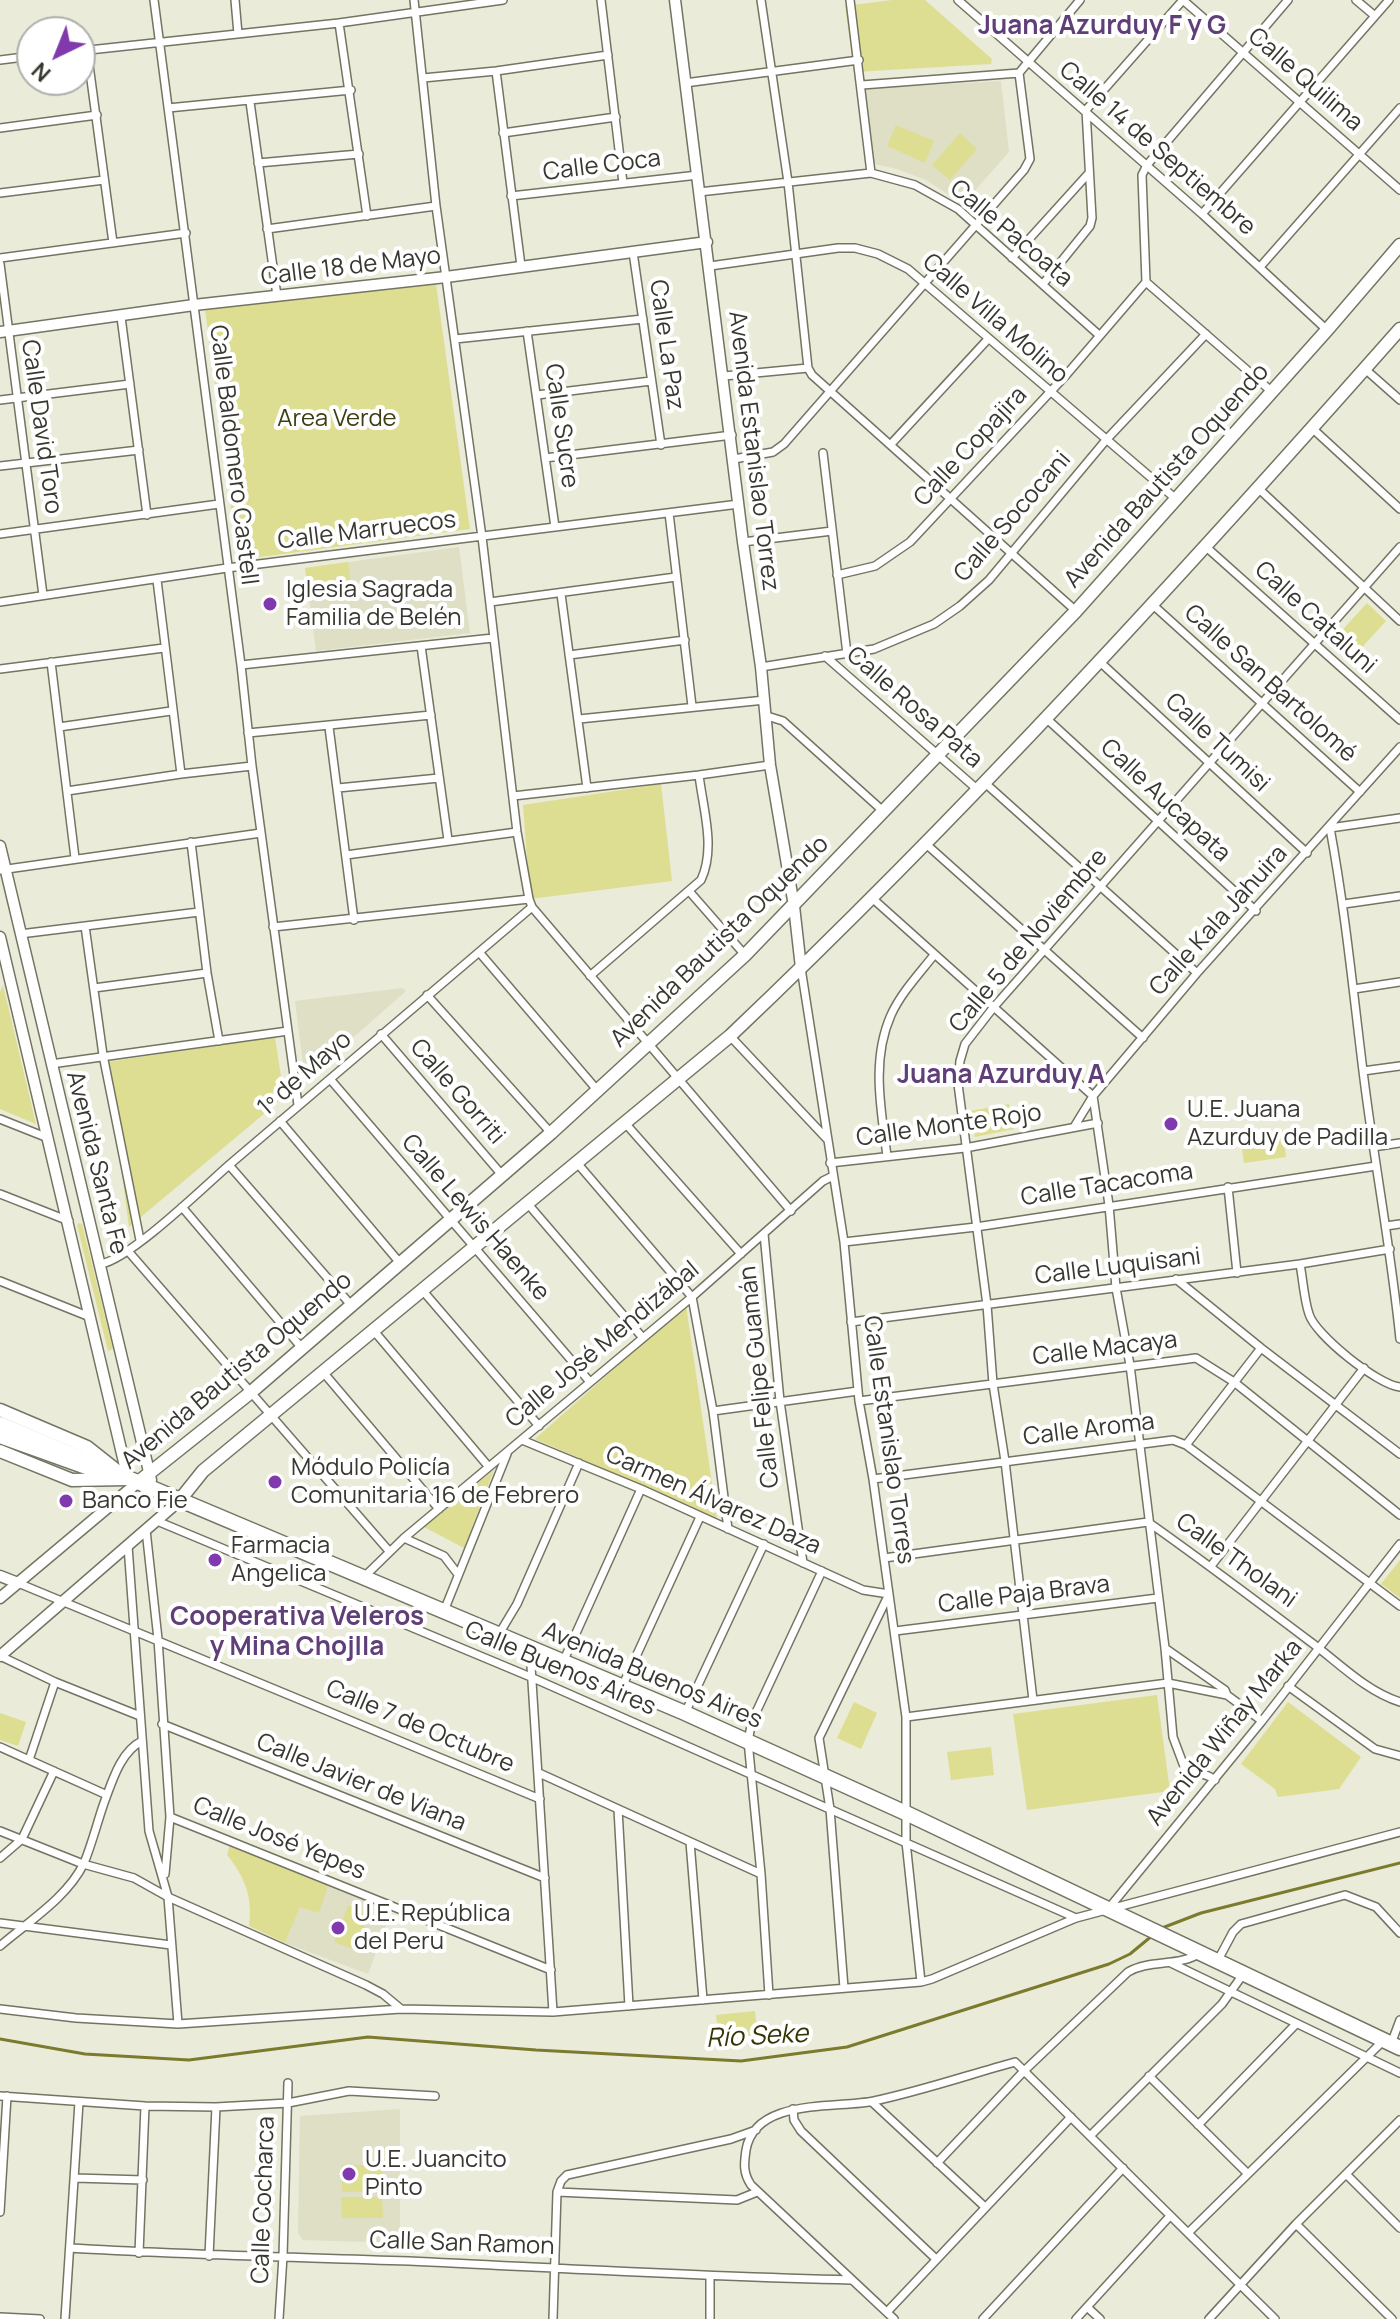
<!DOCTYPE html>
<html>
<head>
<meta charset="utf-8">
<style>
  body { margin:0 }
  #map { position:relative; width:1400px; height:2319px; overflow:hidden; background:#eaebd8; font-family:Manrope,sans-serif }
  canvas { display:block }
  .north { position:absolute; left:16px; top:16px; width:80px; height:80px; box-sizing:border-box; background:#fff; border:2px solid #afafad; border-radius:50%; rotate:223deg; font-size:22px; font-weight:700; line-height:32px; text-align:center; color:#383831 }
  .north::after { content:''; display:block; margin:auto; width:28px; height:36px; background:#813aad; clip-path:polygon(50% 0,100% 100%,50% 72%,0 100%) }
</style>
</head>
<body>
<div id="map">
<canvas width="1400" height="2319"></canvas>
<div class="north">N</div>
</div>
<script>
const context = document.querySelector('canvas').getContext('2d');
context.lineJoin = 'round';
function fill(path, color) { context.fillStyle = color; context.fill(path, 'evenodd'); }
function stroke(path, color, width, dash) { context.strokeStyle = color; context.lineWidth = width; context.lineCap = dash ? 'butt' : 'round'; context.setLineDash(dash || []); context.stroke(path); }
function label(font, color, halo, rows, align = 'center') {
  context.font = font + ' Manrope,sans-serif'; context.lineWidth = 8; context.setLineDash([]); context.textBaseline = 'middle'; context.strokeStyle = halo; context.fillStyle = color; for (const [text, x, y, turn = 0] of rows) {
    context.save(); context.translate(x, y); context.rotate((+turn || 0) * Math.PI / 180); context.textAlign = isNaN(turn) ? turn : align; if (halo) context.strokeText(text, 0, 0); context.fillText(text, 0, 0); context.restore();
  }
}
fill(new Path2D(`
  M 1001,81 L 1009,152 L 963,204 L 926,180 L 897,169 L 869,163 L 862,89 Z
  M 459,547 L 470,633 L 316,651 L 305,568 Z
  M 403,988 L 406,991 L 305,1080 L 295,1001 Z
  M 329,1883 L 392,1908 L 368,1974 L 285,1943 L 300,1906 Z
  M 400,2109 L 400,2243 L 303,2240 L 298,2233 L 300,2116 Z`), '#dedfc5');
fill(new Path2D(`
  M 892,0 L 925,0 L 992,59 L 991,64 L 854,72 L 845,6 Z
  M 896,125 L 934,141 L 925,163 L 887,146 Z
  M 960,133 L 977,149 L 950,180 L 932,165 Z
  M 428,282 L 429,285 L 436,284 L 470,529 L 238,560 L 205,309 Z
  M 348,562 L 352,593 L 309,598 L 305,568 Z
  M 1367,603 L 1386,621 L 1355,655 L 1336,637 Z
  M 661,784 L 672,881 L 530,899 L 523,805 Z
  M 3,985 L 36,1124 L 0,1109 L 0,992 Z
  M 275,1037 L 284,1097 L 129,1227 L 107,1062 Z
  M 1009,1104 L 1014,1129 L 975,1137 L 970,1111 Z
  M 1283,1130 L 1286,1157 L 1244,1163 L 1240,1136 Z
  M 79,1223 L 82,1224 L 113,1349 L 108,1351 L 77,1225 Z
  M 686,1305 L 717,1518 L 535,1439 Z
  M 494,1470 L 464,1548 L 424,1527 Z
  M 1400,1560 L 1400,1598 L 1381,1584 Z
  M 1157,1695 L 1170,1791 L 1027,1810 L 1013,1714 Z
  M 854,1702 L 877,1713 L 861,1749 L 837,1738 Z
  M 1288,1702 L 1361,1757 L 1339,1789 L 1278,1797 L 1275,1789 L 1241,1764 Z
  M 0,1713 L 26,1722 L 18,1746 L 0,1740 Z
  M 991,1747 L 994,1775 L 951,1780 L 947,1752 Z
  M 230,1844 L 329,1883 L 319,1913 L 300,1907 L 285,1943 L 249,1926 C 253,1898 245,1877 227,1855 Z
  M 348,1905 L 370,1914 L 356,1950 L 334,1942 Z
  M 755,2011 L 758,2039 L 719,2043 L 716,2015 Z
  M 341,2165 L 382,2165 L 383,2191 L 342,2192 Z
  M 341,2197 L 382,2197 L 383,2218 L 342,2218 Z`), '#ddde91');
stroke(new Path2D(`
  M 1162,1928 L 1201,1913 L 1400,1863
  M 0,2039 L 85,2054 L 189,2060 L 368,2037 L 536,2050 L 741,2061 L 847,2047 L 1109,1964 L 1130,1954 L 1153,1935`), '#7b7a2d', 3);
const street = new Path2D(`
  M 154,0 L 241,665 L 252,766 L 298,1105
  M 235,0 L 238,34
  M 414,0 L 436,206 L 482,537 L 517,832 L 529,899 L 532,907 L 791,1211
  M 601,0 L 623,183
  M 761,0 L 788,182 L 808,368 L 812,375 L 1076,611
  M 850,0 L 871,173
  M 958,0 L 1202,214 L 1327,330
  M 1183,0 L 1400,190
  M 1356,0 L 1375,16
  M 339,23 L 367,216
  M 87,50 L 113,243
  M 80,51 L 339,23 L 503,0
  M 0,60 L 32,56
  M 496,71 L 521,266
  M 423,78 L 496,71 L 608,55
  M 685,83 L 859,60
  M 862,85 L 1019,73 L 1080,0
  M 250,102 L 277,296
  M 168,108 L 351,90
  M 0,128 L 97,115
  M 503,133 L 616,117
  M 258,163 L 359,154
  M 699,192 L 871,173 L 915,185 L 958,209 L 1099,335
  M 0,193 L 104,180
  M 511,196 L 698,175
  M 1202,214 L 1389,0
  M 267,229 L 436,206
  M 633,252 L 661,445
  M 0,258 L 186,233
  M 1012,258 L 1088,174
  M 0,264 L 43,595
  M 710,266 L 838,248 L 855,248 L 878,254 L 908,269 L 1176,499
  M 1260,267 L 1400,108
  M 1043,284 L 1090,226 L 1092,218 L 1086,110 L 1183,0
  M 121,317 L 147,515
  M 527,331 L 555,527
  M 455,339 L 643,319
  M 1365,369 L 1400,400
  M 724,376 L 808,368
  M 1271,391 L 1146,282 L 1142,175 L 1147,165 L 1288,0
  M 537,395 L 651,381
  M 0,400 L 130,384
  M 1313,429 L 1400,509
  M 891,444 L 988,339
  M 823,453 L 847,654
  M 545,458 L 732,435
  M 734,459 L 773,452 L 784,444 L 1024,170 L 1030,159 L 1019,73
  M 0,466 L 139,450
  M 1258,488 L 1400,621
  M 669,513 L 692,706
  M 0,534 L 219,504
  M 743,542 L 832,531
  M 1205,546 L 1400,720
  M 837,575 L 875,566 L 910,542 L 1067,374 L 1146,282
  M 157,580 L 181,774 L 252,766
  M 561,594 L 587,788
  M 0,602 L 227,568 L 739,504
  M 490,602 L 676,577
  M 1153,605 L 1360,792
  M 421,646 L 448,840
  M 569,655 L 685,640
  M 825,656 L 978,790
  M 51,662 L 75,858
  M 1100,662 L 1307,853
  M 241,665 L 493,638
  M 761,667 L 874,649 L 934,624 L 960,606 L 989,580 L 1106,440 L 1206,334
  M 0,669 L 164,648
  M 767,716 L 783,721 L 883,811
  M 579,719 L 765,700
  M 1047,719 L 1256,911
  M 59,727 L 171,711
  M 329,727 L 354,920
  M 248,733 L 431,715
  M 985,783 L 1197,973
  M 338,788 L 439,778
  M 67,791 L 181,774
  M 513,796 L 699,775 L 770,765
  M 1400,818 L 1330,828 C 1345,909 1353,990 1363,1071 C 1374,1161 1391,1249 1400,1339
  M 191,842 L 207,973 L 219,1041
  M 926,844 L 1143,1038
  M 346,855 L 517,832
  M 0,870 L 261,833
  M 689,891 L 745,955
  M 872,898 L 1093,1096 L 1109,1205 L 1116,1288 L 1130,1365 L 1165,1648 L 1173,1737 L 1185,1769 C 1196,1774 1205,1772 1215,1780
  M 1344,904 L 1400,896
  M 85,926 L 103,1055 L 140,1240
  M 273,927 L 529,899
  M 20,934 L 199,912
  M 479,952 L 598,1091
  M 801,968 L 844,1242 L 859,1401 L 873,1479 L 906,1717 L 906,1842 L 921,1982
  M 590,976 L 701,880 C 716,848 703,809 699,775
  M 94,988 L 207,973
  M 1354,989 L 1400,982
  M 427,995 L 551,1133
  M 381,1034 L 502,1175
  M 730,1036 L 827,1139
  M 51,1064 L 288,1031
  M 1363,1071 L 1400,1066
  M 330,1079 L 590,1382
  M 0,1119 L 48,1138
  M 280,1121 L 400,1263
  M 625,1123 L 741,1254
  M 1074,1127 L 1093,1096 L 1197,973 L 1400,747
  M 1373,1147 L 1400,1143
  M 887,1156 C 881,1109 871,1060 891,1015 C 901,993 919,974 934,955
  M 830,1163 L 965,1148 L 1098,1123
  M 578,1164 L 692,1297 L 713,1411 L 728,1529
  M 229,1165 L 351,1305
  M 1228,1187 L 1237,1273
  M 0,1194 L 69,1221
  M 528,1204 L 643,1338
  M 182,1207 L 301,1347
  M 1386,1226 L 1400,1224
  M 764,1234 L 780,1401 L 803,1563
  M 844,1242 L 976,1227 L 1376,1166
  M 128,1251 L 389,1551
  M 101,1264 C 130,1259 204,1187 229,1165 L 532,907
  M 1300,1264 C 1303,1280 1304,1299 1309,1314 C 1315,1335 1378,1385 1400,1387
  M 1176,1279 L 1261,1348 L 1400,1454
  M 0,1281 L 90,1317
  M 423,1291 L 539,1426
  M 851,1322 L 1300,1264 L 1390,1249
  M 374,1331 L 488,1466
  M 323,1372 L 439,1509
  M 859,1401 L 1196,1358 L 1234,1382 L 1400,1515
  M 713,1411 L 858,1391
  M 522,1440 L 641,1489 L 863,1590 L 889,1594 L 819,1738 L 830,1809 L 844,1988
  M 1186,1445 L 1261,1348
  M 873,1479 L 1173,1440 L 1186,1445 L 1400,1606
  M 157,1521 L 533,1678 L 1076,1918
  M 146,1530 L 158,1639 L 170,1817 L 165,1874
  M 404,1538 L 444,1556 L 457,1573
  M 128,1546 L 149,1831 L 168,1897 L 178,2024
  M 884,1558 L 1148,1522 C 1202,1560 1255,1600 1308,1640 C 1337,1661 1365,1691 1400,1702
  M 1211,1566 L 1364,1368
  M 364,1577 L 404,1538 L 692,1297 L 823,1181 L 833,1176
  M 18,1583 L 540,1799
  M 444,1611 L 507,1454
  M 895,1631 L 1158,1598
  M 499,1634 L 517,1604 L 579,1463
  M 1165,1648 L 1225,1690 L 1227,1695
  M 530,1650 L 553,2012
  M 0,1656 L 55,1682 L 140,1716
  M 563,1662 L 641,1489
  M 1288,1686 L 1375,1749 L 1400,1756
  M 622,1687 L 700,1517
  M 1033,1700 L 1005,1461 L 993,1384 L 987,1305 L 958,1084 L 960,1061 L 965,1044 L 993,1008 L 1400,547
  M 685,1713 L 764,1544
  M 906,1717 L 1168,1683 L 1227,1695 L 1262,1721
  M 162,1724 L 545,1878
  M 0,1747 L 107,1795
  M 29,1760 L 55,1682
  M 539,1773 L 761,1874
  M 618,1809 L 629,2006
  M 170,1817 L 551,1970
  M 0,1831 L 83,1864 L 134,1878 L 168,1897 L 366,1985 L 383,1994 L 401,2009 L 553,2012 L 921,1982 L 932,1979 L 1076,1918 L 1400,1832
  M 690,1842 L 703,2000
  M 0,1858 L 22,1839 L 54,1771
  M 1109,1908 L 1262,1721 L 1400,1544
  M 0,1923 L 171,1945
  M 0,1946 C 28,1922 68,1897 84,1863 C 92,1844 97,1823 104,1803 C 112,1782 120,1752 142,1741
  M 1218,1960 L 1233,1932 L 1241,1924 L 1345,1895 L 1376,1907 L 1400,1933
  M 1171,1963 L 1400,2073
  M 769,1995 L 761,1874 L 748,1741 L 752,1721 L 822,1571
  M 0,2009 L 76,2018 L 178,2024 L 401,2009
  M 1391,2044 L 1400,2020
  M 1149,2076 L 1247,2173
  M 0,2096 L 145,2106 L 216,2107 L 288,2103 L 349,2091 L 435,2096
  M 872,2102 L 985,2207
  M 793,2109 L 794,2120 L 801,2131 L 936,2259
  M 1198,2125 L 1296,2024
  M 1090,2136 L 1222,2004 L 1244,1973
  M 937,2163 L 1024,2071 L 1128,1972 C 1150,1959 1179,1967 1200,1953
  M 1346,2174 L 1400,2228
  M 75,2178 L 143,2180
  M 557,2192 L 737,2200 L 757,2192
  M 0,2212 L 7,2096
  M 1296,2224 L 1392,2319
  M 1188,2233 L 1383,2041
  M 70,2248 C 183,2255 296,2257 409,2261 C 557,2268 704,2277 851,2280
  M 139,2253 L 145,2106
  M 209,2256 L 216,2107
  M 710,2277 L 710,2319
  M 1087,2307 L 1100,2319
  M 887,2312 L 1071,2117
  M 0,2317 L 40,2319
  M 65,2319 L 79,2102
  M 279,2319 L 283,2256 L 288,2083
  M 553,2319 L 557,2192 L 561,2181 L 567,2175 L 731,2139 L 756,2130
  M 894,2319 L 751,2185 C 743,2173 744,2164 746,2150 C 755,2097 837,2109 874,2101 C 921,2091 968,2075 1015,2062 L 1275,2319
  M 983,2319 L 1123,2168
  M 1076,2319 L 1170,2216
  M 1209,2319 L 1296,2224 L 1400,2120`);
const secondary = new Path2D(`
  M 675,0 L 743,542 L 761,667 L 770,765 L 794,906 L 801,968
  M 0,332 L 194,305 L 446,277 L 707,242
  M 0,846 L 151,1480
  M 0,937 L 128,1479
  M 0,1576 L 18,1583
  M 0,1598 L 137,1483
  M 0,1656 L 179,1501`);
const primary = new Path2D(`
  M 0,1410 L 87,1447 L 116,1470
  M 0,1451 L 72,1480 L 127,1479
  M 137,1483 L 250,1393 L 551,1133 L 745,955 L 1076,611 L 1327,330 L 1400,245
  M 179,1501 L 203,1471 L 730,1036 C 966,812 1185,572 1400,329`);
const highway = new Path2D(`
  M 0,1424 L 685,1713 L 908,1814 L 1400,2048
  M 0,1436 L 100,1472`);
stroke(street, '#737463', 10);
stroke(secondary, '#737463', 13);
stroke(primary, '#737463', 15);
stroke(highway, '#737463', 17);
stroke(street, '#fff', 7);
stroke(secondary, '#fff', 10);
stroke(primary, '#fff', 12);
stroke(highway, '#fff', 14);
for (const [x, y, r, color] of [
  [270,604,8,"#813aad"],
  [1171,1124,8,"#813aad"],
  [275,1482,8,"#813aad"],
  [66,1501,8,"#813aad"],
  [215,1560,8,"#813aad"],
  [338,1928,8,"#813aad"],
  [349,2174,8,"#813aad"]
]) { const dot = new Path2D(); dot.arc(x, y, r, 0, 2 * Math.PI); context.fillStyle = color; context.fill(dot); stroke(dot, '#fff', 3); }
label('24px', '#383831', '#fff', [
  ["Calle Quilima",1305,80,41],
  ["Calle 14 de Septiembre",1157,149,41],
  ["Calle Coca",602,166,-7],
  ["Calle Pacoata",1011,234,40],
  ["Calle 18 de Mayo",351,267,-7],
  ["Calle Villa Molino",995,319,41],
  ["Calle La Paz",666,345,82],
  ["Calle Sucre",561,426,82],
  ["Calle David Toro",41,427,82],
  ["Calle Copajira",971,447,-47],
  ["Avenida Estanislao Torrez",753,451,83],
  ["Calle Baldomero Castell",233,455,83],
  ["Avenida Bautista Oquendo",1167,476,-48],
  ["Calle Sococani",1013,517,-49],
  ["Calle Marruecos",367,531,-7],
  ["Calle Cataluni",1315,618,42],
  ["Calle San Bartolomé",1270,684,42],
  ["Calle Rosa Pata",914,708,41],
  ["Calle Tumisi",1217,743,43],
  ["Calle Aucapata",1165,801,43],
  ["Calle Kala Jahuira",1219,921,-48],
  ["Calle 5 de Noviembre",1029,941,-50],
  ["Avenida Bautista Oquendo",720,942,-44],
  ["1º de Mayo",305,1074,-41],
  ["Calle Gorriti",457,1092,49],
  ["Calle Monte Rojo",949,1126,-8],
  ["Avenida Santa Fe",96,1163,76],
  ["Calle Tacacoma",1107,1185,-9],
  ["Calle Lewis Haenke",475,1218,49],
  ["Calle Luquisani",1118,1267,-7],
  ["Calle José Mendizábal",603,1345,-40],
  ["Calle Macaya",1105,1349,-7],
  ["Avenida Bautista Oquendo",237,1371,-40],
  ["Calle Felipe Guamán",760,1377,-96],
  ["Calle Aroma",1089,1430,-7],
  ["Calle Estanislao Torres",888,1440,82],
  ["Carmen Álvarez Daza",713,1501,24],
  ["Calle Tholani",1236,1561,36],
  ["Calle Paja Brava",1024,1595,-7],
  ["Calle Buenos Aires",560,1669,23],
  ["Avenida Buenos Aires",652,1676,23],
  ["Calle 7 de Octubre",420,1727,23],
  ["Avenida Wiñay Marka",1225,1733,-51],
  ["Calle Javier de Viana",361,1783,22],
  ["Calle José Yepes",279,1839,22],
  ["Calle Cocharca",264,2200,-88],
  ["Calle San Ramon",462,2244,2]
]);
label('24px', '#3f3e13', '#fff', [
  ["Area Verde",337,419]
]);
label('24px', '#383831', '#fff', [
  ["Iglesia Sagrada",286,590],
  ["Familia de Belén",286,618],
  ["U.E. Juana",1187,1110],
  ["Azurduy de Padilla",1187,1138],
  ["Módulo Policía",291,1468],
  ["Comunitaria 16 de Febrero",291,1496],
  ["Banco Fie",82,1501],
  ["Farmacia",231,1546],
  ["Angelica",231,1574],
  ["U.E. República",354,1914],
  ["del Peru",354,1942],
  ["U.E. Juancito",365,2160],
  ["Pinto",365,2188]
], 'left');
label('bold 26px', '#603e78', '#fff', [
  ["Juana Azurduy F y G",1102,27],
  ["Juana Azurduy A",1001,1076],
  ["Cooperativa Veleros",297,1618],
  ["y Mina Chojlla",297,1648]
]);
label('italic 26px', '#353407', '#fff', [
  ["Río Seke",757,2037,-3]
]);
</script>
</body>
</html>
